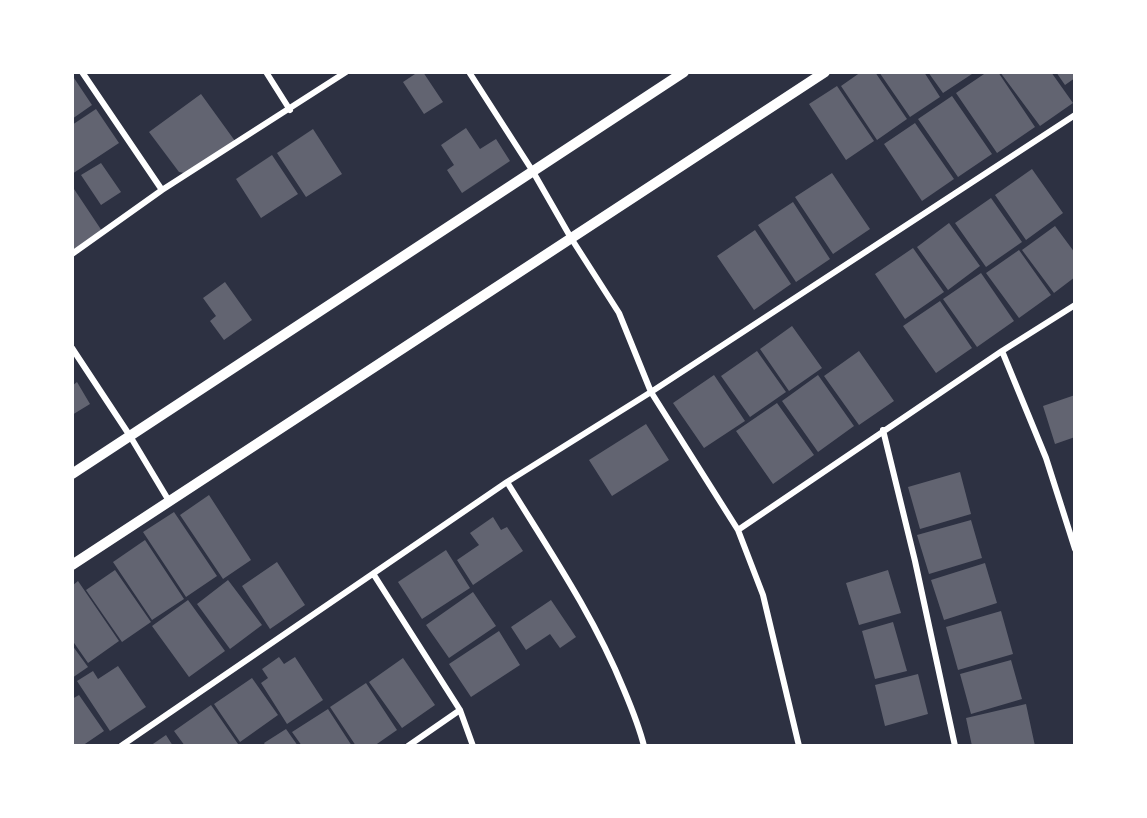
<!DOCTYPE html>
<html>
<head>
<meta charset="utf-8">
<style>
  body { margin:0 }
  #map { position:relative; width:1147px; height:818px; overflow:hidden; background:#2d3142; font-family:Barlow,sans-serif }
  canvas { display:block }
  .frame { position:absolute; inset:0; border:74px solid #fff; pointer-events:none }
</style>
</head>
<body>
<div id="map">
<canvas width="1147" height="818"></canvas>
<div class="frame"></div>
</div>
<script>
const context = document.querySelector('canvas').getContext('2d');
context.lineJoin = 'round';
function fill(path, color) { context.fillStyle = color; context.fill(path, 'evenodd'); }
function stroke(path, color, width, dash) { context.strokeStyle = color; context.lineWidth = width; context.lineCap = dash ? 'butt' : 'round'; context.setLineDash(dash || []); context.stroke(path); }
fill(new Path2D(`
  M 418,72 L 423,72 L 443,102 L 424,114 L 403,82 Z
  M 861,72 L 875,72 L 907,119 L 877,140 L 841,86 Z
  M 879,72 L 924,72 L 940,97 L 910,117 Z
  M 928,72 L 971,72 L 972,74 L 943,93 Z
  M 987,72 L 998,72 L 1035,127 L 997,153 L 956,93 Z
  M 1000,72 L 1051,72 L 1073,103 L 1040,126 Z
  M 1056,72 L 1075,72 L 1075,78 L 1065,85 Z
  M 72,75 L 92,105 L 72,119 Z
  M 837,86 L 874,141 L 846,160 L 809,104 Z
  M 201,94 L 235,141 L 184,173 L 179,172 L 149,132 Z
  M 952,96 L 992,154 L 958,177 L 918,119 Z
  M 96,109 L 119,143 L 72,174 L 72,125 Z
  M 915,123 L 954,179 L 922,201 L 884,144 Z
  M 466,128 L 480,149 L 496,139 L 510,161 L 462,193 L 447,170 L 454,165 L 441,145 Z
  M 313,129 L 342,174 L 306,197 L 277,153 Z
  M 272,155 L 298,194 L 261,218 L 236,179 Z
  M 101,163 L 121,192 L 101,205 L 81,175 Z
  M 1032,169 L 1063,213 L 1026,240 L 995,195 Z
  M 832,173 L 870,229 L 833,254 L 795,197 Z
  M 72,186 L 102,231 L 72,251 Z
  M 991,198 L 1022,242 L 986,267 L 955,223 Z
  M 793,202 L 830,259 L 796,282 L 758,225 Z
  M 949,223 L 980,266 L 948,290 L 917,247 Z
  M 1055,226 L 1075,253 L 1075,277 L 1054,293 L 1022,250 Z
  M 755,230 L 791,284 L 754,310 L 717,256 Z
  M 913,248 L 944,292 L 905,319 L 875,274 Z
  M 1019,250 L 1051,295 L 1019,318 L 986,273 Z
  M 981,273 L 1014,321 L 977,347 L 943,299 Z
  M 225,282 L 252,320 L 224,340 L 210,321 L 216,316 L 203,298 Z
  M 940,301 L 972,348 L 936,373 L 903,326 Z
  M 792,326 L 822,368 L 789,391 L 760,349 Z
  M 757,351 L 786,392 L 750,417 L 721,376 Z
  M 859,351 L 894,401 L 859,425 L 824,376 Z
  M 714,375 L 745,421 L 704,448 L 673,403 Z
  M 818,375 L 854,426 L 818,452 L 782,401 Z
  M 77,382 L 90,404 L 72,415 L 72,386 Z
  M 1075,395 L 1075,437 L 1055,444 L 1043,406 Z
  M 777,403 L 814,455 L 773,484 L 736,431 Z
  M 646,424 L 669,460 L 612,496 L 589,460 Z
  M 960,472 L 971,514 L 920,529 L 908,487 Z
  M 209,495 L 251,560 L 223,579 L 180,515 Z
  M 174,512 L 217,576 L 186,597 L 143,532 Z
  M 493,517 L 501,530 L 507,527 L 523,551 L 473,585 L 457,560 L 479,545 L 470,533 Z
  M 971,520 L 982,558 L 929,574 L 917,535 Z
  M 145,540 L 184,599 L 152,620 L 113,562 Z
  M 446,550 L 470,588 L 422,619 L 398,582 Z
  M 277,562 L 305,605 L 270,629 L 242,586 Z
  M 985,563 L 997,603 L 944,620 L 931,580 Z
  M 115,570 L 151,622 L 122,642 L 86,590 Z
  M 888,570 L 901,613 L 859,625 L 846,583 Z
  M 228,580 L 262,625 L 230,649 L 197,604 Z
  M 78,581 L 119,641 L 88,663 L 72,640 L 72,586 Z
  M 473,592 L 496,626 L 449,658 L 426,625 Z
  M 188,600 L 225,651 L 189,677 L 152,626 Z
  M 551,600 L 576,637 L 560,648 L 550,634 L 526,650 L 511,627 Z
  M 1001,611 L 1013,654 L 958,670 L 946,627 Z
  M 893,622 L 907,671 L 875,679 L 862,631 Z
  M 499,631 L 520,665 L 471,697 L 449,664 Z
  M 72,645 L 88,667 L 72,678 Z
  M 279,657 L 284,664 L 295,657 L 323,700 L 287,724 L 261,683 L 268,678 L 262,669 Z
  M 403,658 L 435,705 L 402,728 L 369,682 Z
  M 1011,660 L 1022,699 L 971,714 L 960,674 Z
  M 118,666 L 146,707 L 110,731 L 77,681 L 93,671 L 98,679 Z
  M 918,674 L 928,714 L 885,726 L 875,685 Z
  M 252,678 L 278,715 L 240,742 L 214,704 Z
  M 366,683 L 397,730 L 374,746 L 356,746 L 330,707 Z
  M 79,695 L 104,731 L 82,746 L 72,746 L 72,699 Z
  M 1026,704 L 1035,746 L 972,746 L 966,718 Z
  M 211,705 L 238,744 L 234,746 L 185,746 L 174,731 Z
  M 328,709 L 352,746 L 302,746 L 292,732 Z
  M 286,729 L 298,746 L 266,746 L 264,743 Z
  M 166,735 L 173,746 L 150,746 Z`), '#626471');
stroke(new Path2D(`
  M 82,72 L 162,190
  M 266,72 L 290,110
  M 469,72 L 532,170 L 571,238 L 619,313 L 651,392 L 738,530 L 763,595 L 799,746
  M 72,254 L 162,190 L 346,72
  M 72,348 L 130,436 L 169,501
  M 1002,351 L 1046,458 L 1075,549
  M 883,430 L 915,561 L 955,746
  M 507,482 C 549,550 594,616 624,690 C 632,709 639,726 644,746
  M 738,530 L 1002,351 L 1075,305
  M 374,575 L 460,710 L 473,746
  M 121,746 L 507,482 L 651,392 L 1075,115
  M 408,746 L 460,710`), '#fff', 6);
stroke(new Path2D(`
  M 72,474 L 684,72
  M 72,565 L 825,72`), '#fff', 10);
</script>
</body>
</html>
